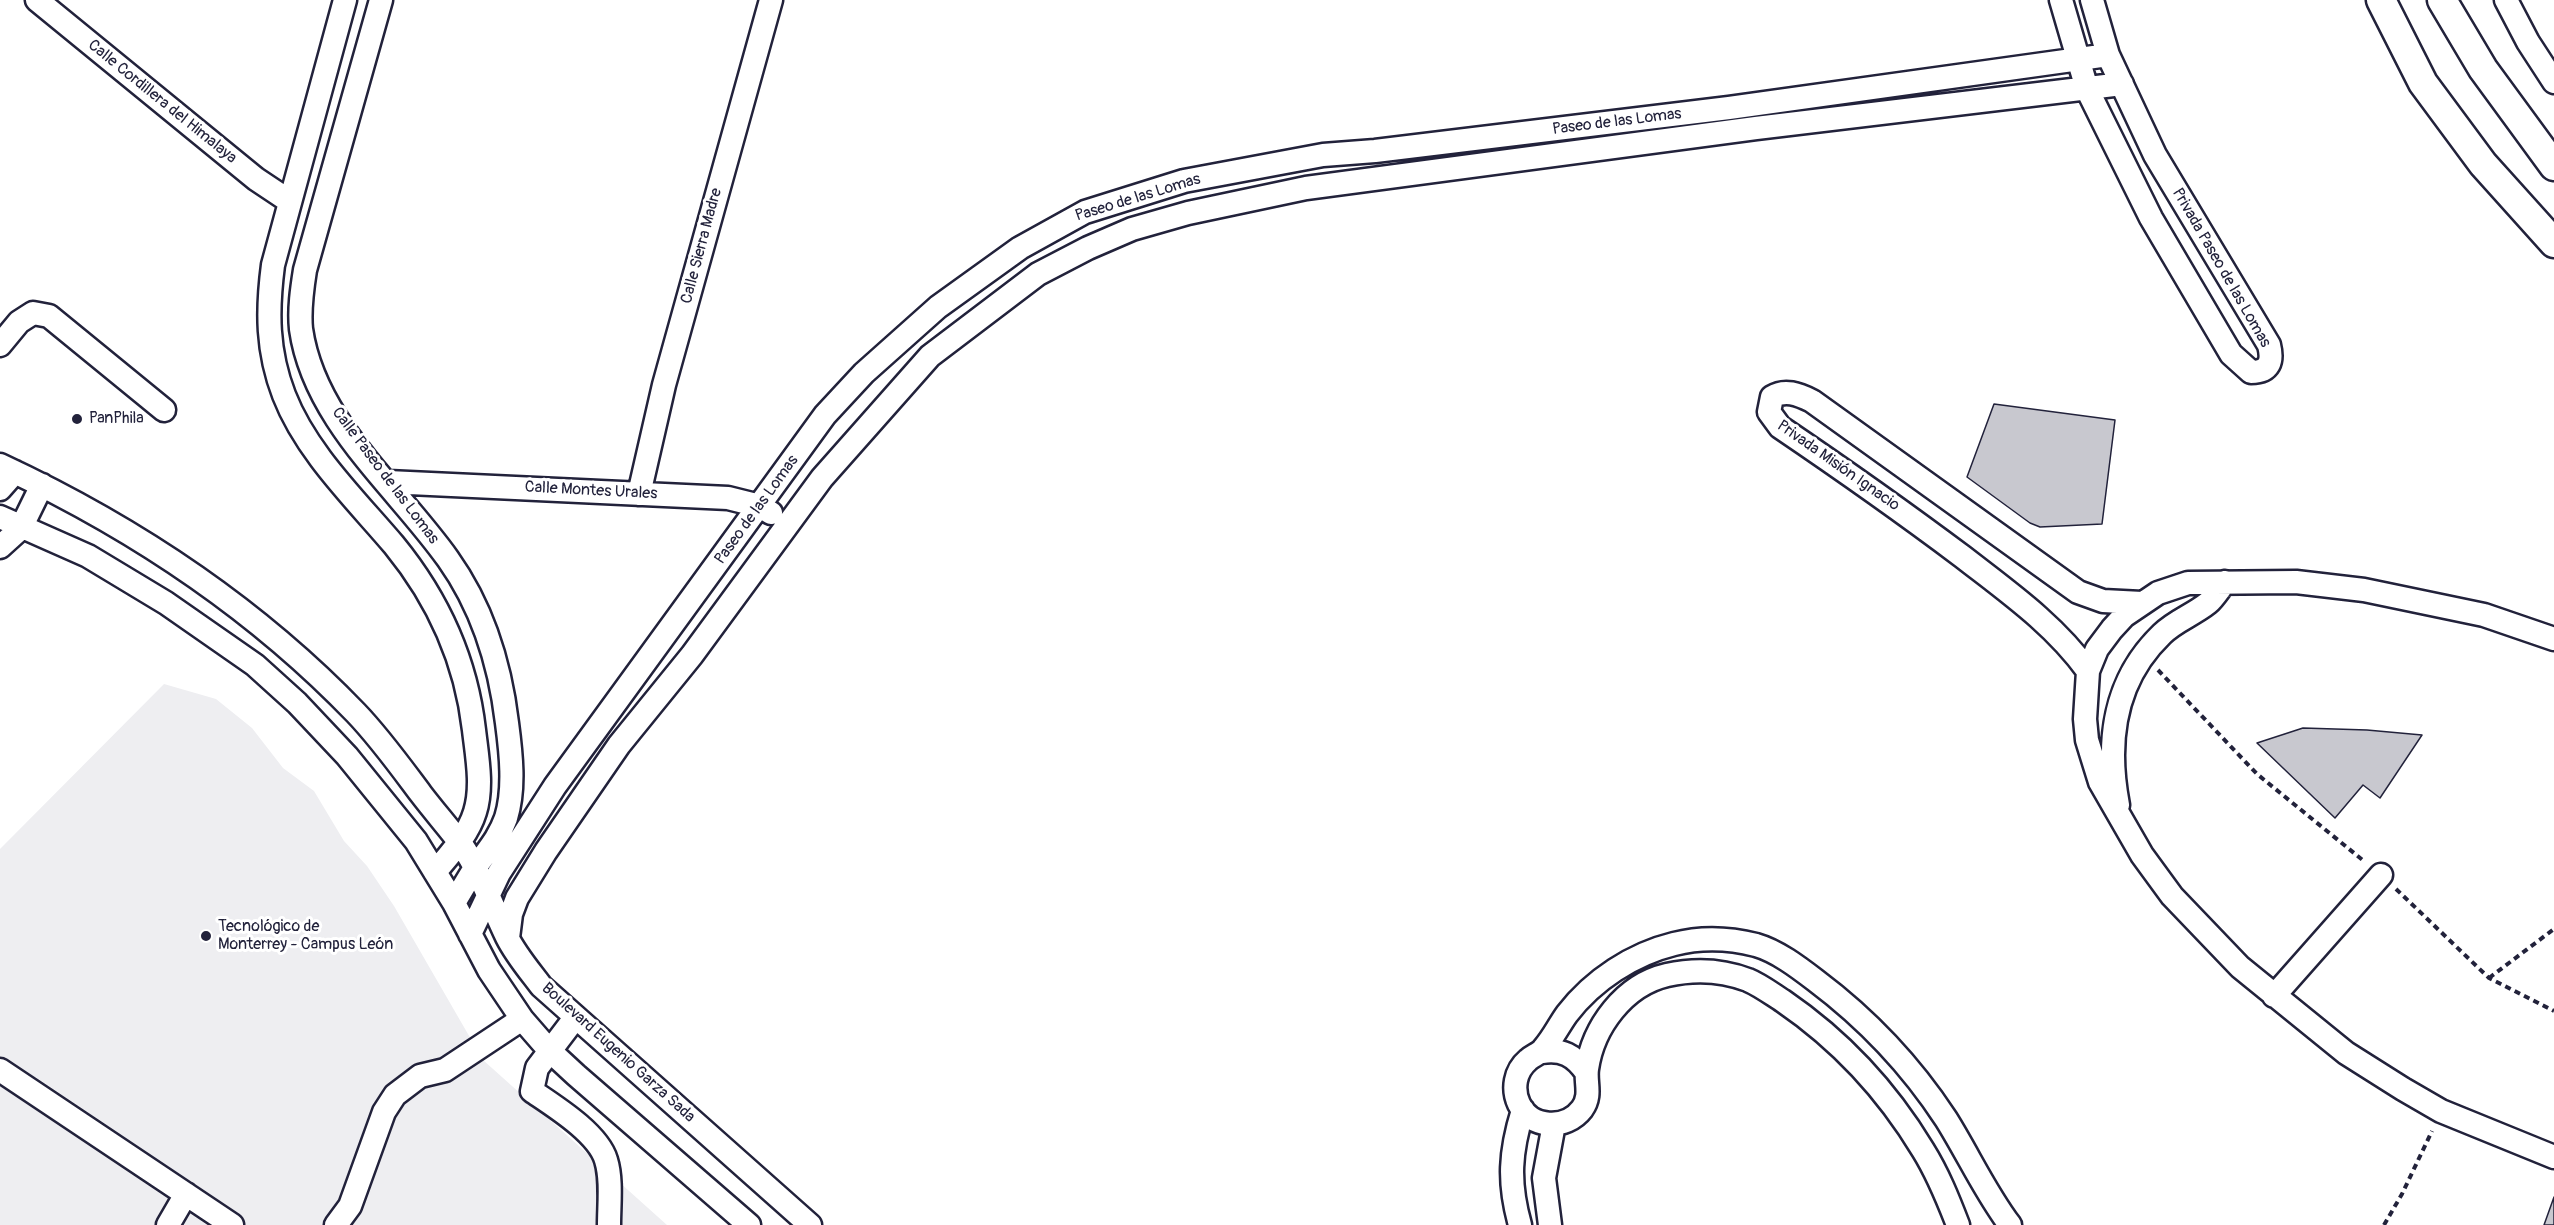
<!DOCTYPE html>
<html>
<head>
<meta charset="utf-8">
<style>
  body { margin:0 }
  canvas { display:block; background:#fff }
</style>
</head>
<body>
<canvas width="2554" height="1225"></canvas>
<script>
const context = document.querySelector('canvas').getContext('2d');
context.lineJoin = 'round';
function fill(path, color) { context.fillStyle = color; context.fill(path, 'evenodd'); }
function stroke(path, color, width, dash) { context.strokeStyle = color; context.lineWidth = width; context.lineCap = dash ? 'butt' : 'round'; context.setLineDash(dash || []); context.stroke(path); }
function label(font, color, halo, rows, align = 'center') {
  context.font = font + ' Pangolin,sans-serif'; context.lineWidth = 6; context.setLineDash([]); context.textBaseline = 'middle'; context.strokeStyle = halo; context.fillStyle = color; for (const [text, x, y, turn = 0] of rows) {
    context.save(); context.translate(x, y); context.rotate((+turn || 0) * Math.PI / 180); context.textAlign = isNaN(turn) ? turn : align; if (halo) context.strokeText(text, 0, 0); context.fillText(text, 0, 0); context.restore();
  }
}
fill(new Path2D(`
  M 164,684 L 216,699 L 252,728 L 283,768 L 314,791 L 344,841 L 367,866 L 394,906 L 483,1060 L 667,1225 L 0,1225 L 0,849 Z`), '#eeeef1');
const building = new Path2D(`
  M 1994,404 L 2115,420 L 2102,524 L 2040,527 L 2030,523 L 1967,477 Z
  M 2303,728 L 2367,730 L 2422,735 L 2380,798 L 2363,785 L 2335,818 L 2257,743 Z
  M 2554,1197 L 2554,1225 L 2544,1225 Z`);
fill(building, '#c8c8cf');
stroke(building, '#22223b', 1.5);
const minor = new Path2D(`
  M 37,0 L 256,179 L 289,201
  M 345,0 L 273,265 C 267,311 267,351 284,395 C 306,452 355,499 394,545 C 439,600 466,660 474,730 C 477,756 483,787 475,812 C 468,835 450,854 435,872
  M 381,0 L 305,270 C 302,289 299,309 301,329 C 314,421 397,487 448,559 C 483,608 500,664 507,723 C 511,753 515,789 506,818 C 499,838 487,851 475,868 C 468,879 461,891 454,903
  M 2061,0 L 2087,89 L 2151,218 L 2231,354 L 2251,372 C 2270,372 2273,361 2269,345 L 2155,155 L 2108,55 L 2092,0
  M 2506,0 L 2528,42 L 2554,82
  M 0,345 L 19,322 L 33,313 L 49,316 L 164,410
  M 0,465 C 133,527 254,607 356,713 C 380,738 400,766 421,794 C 434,811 448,827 461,844 C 481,873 492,906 507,937 C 516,955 529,970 541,986 L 810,1225
  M 388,482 L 728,498 L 760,506 L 771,513
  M 0,489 L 15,472
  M 639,494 L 664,385 L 771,0
  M 0,517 L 88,556 L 166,603 L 255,665 L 297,703 L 347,756 L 416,841 L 454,903 L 489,970 L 522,1019 L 549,1050 L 576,1075 L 749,1225
  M 0,547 L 21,528 L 42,485
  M 2554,639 L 2484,615 L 2364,590 L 2296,582 L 2188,583 L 2158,593 L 2124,616 L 2112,629 L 2097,649 L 2088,671 L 2085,719 L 2087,740 L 2100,782 L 2142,855 L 2172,896 L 2240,967 L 2346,1053 L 2403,1089 L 2441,1111 L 2554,1157
  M 2088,671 C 2054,624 2008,592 1963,557 C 1903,512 1842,469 1780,427 L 1769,412 L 1772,397 C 1785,389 1798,394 1812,401 L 2078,592 L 2103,601 L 2142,603
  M 2118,805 C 2106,742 2114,680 2162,634 C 2175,621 2193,615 2208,603 C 2214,598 2220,588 2225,582
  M 470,934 L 499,873 L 555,786 L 825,415 L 864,373 L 938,307 L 1020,248 L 1085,212 L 1184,181 L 1323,155 L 1375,151 L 1729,108 L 2108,55
  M 508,938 L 511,914 L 517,898 L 546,851 L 619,745 L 692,655 L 822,478 L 930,356 L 1038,274 L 1088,248 L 1132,229 L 1188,213 L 1306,188 L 1756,128 L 2122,84
  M 2274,996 L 2381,875
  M 575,1018 L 537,1068 L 532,1091 C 554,1106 598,1133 606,1160 C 612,1179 609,1205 609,1225
  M 1542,1052 C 1562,1049 1574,1055 1586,1072
  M 0,1070 L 232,1225
  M 168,1225 L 186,1194
  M 336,1225 L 350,1206 L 384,1112 L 395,1095 L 420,1076 L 445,1070 L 522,1019
  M 1520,1225 C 1508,1182 1510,1152 1523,1110
  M 1550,1225 L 1544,1178 L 1554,1124
  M 1958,1225 C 1948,1199 1938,1174 1923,1150 C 1888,1092 1840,1040 1783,1001 C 1772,994 1760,985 1748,980 C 1722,970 1694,969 1667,975 C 1624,985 1593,1027 1587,1069 C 1585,1083 1592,1095 1582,1109 C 1566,1130 1531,1129 1519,1104 C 1512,1089 1515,1071 1528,1060 C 1533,1055 1540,1054 1544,1048 C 1553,1038 1559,1025 1567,1014 C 1593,980 1633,954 1674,944 C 1701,937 1729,938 1756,945 C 1777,951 1798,967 1815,980 C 1867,1019 1910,1064 1946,1119 C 1968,1154 1985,1192 2010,1225`);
const major = new Path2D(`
  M 2381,0 L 2423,83 L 2483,164 L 2554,243
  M 2442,0 L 2483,69 L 2554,166`);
stroke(minor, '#22223b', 27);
stroke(major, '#22223b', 33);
stroke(new Path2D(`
  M 2158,670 L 2257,774 L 2365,862
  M 2396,889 L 2489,978 L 2554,1011
  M 2489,978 L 2554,929
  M 2384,1225 L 2402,1194 L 2432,1131`), '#22223b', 4, [6, 4.5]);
stroke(minor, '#fff', 22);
stroke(major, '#fff', 28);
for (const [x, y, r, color] of [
  [77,419,6,"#22223b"],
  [206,936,6,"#22223b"]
]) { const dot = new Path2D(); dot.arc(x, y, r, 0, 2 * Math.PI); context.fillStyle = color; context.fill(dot); stroke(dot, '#fff', 2); }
label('16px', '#22223b', '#fff', [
  ["Calle Cordillera del Himalaya",162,102,39],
  ["Paseo de las Lomas",1617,122,-7],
  ["Paseo de las Lomas",1138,198,-17],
  ["Calle Sierra Madre",702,246,-75],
  ["Privada Paseo de las Lomas",2221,268,60],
  ["Privada Misión Ignacio",1838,466,35],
  ["Calle Paseo de las Lomas",385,476,53],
  ["Calle Montes Urales",591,491,3],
  ["Paseo de las Lomas",757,510,-54],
  ["Boulevard Eugenio Garza Sada",618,1053,42]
]);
label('16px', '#22223b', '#fff', [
  ["PanPhila",89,419],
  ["Tecnológico de",218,927],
  ["Monterrey - Campus León",218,945]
], 'left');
</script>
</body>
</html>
